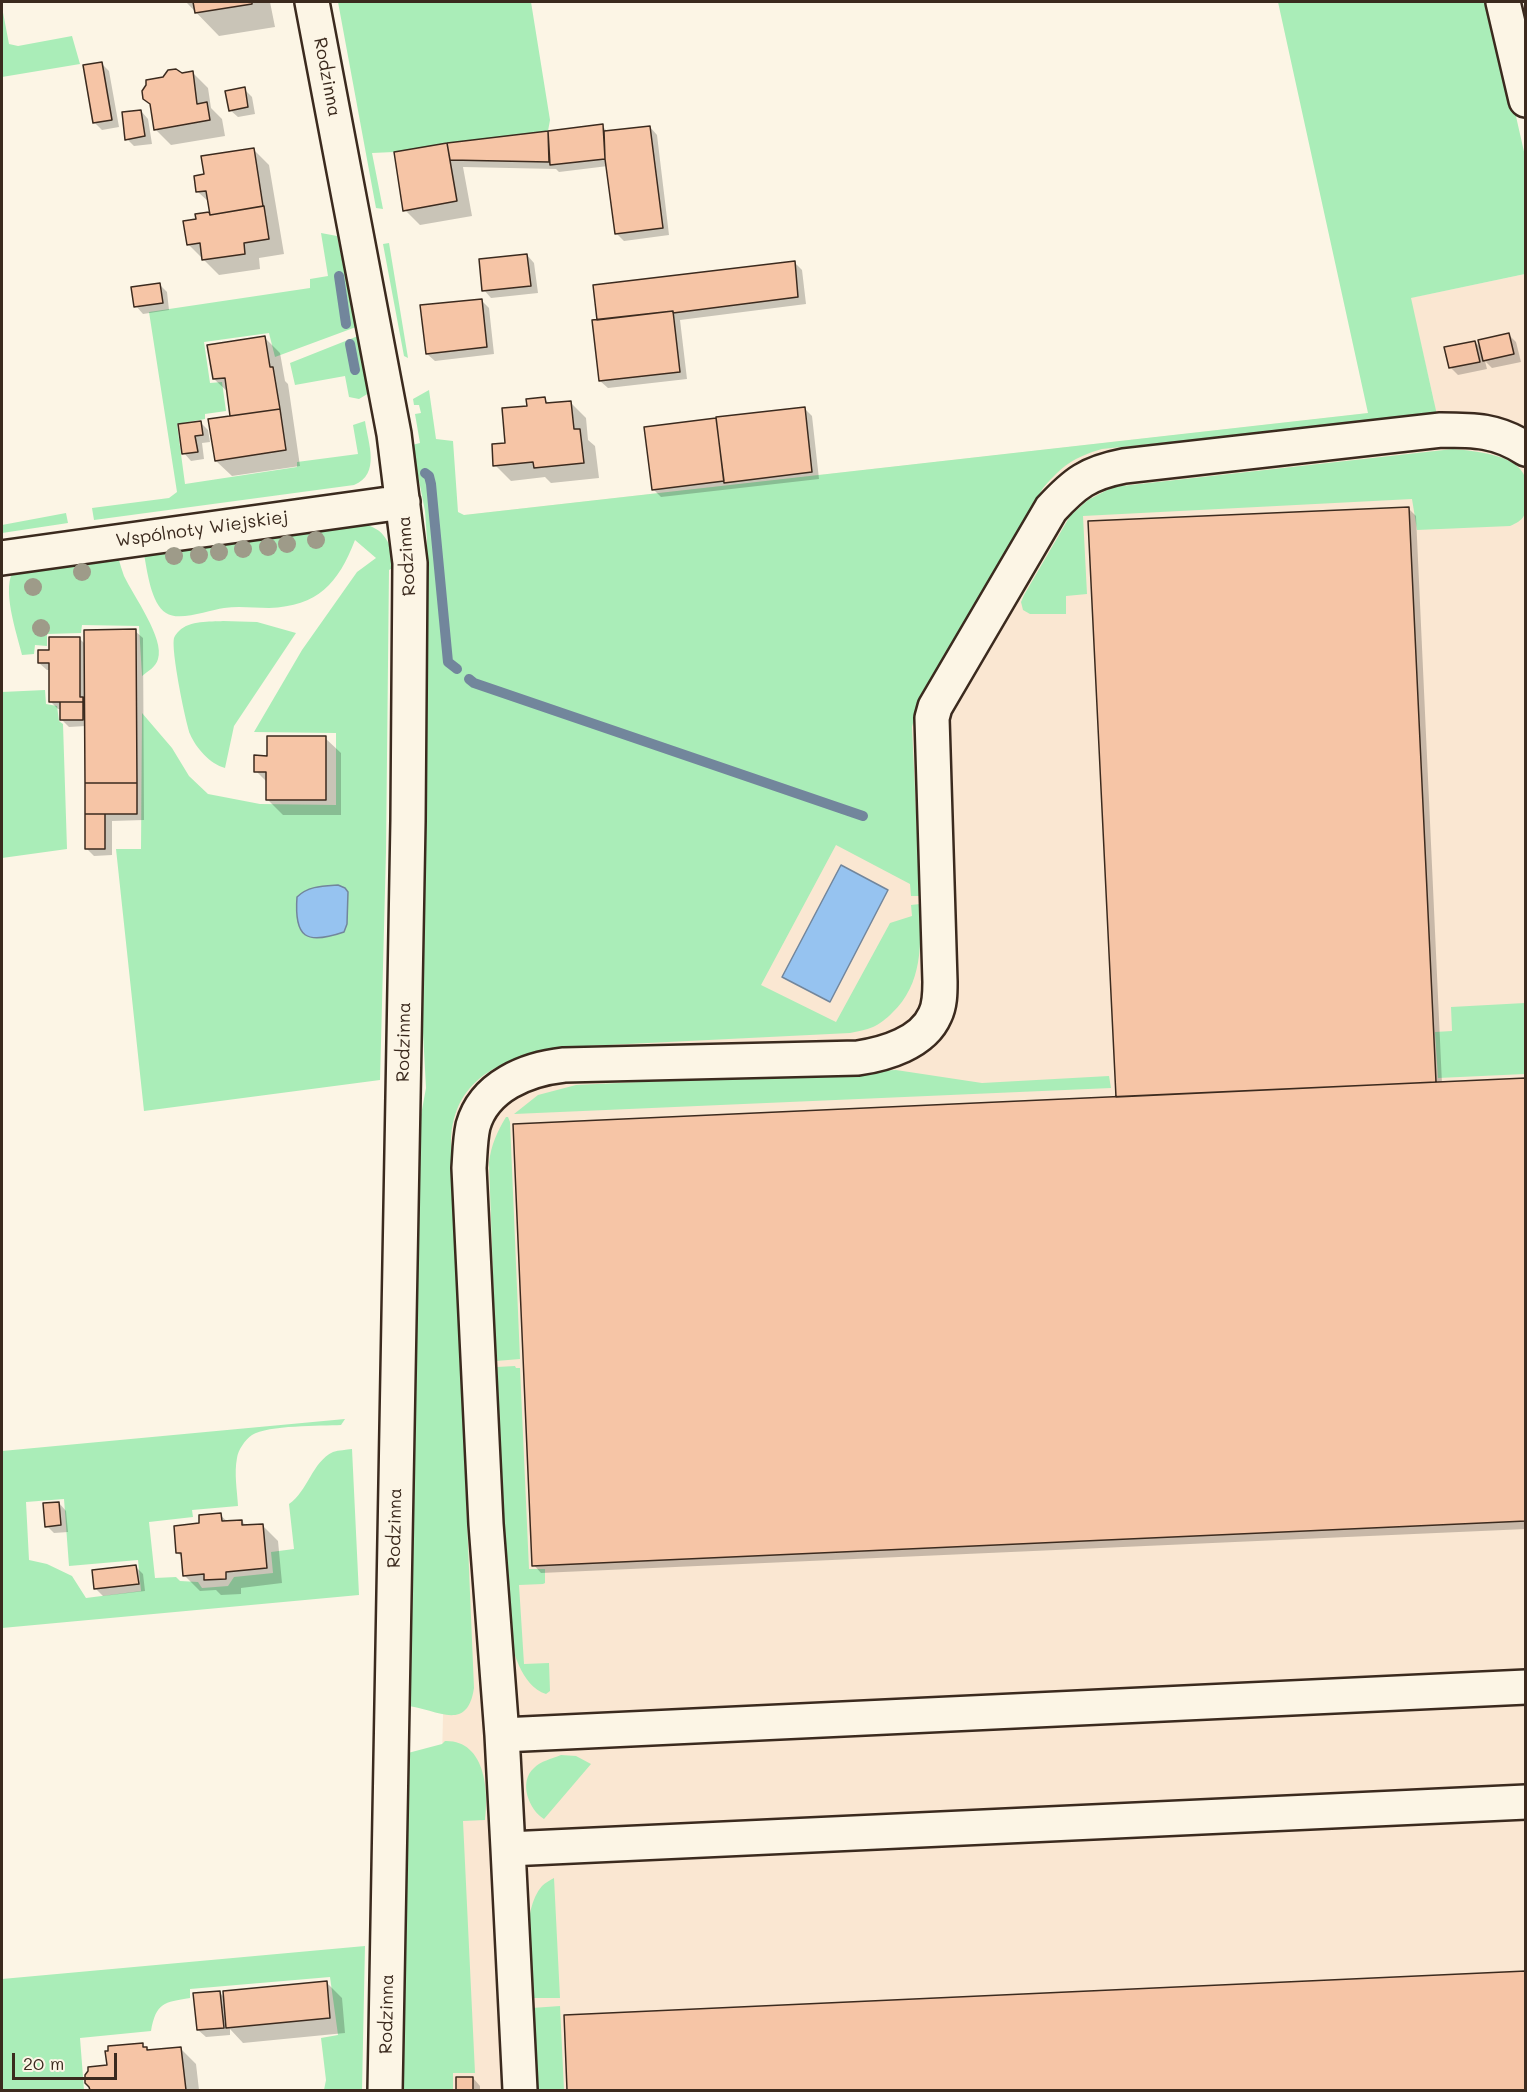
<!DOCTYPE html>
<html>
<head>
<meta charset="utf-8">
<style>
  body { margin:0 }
  #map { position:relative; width:1527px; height:2092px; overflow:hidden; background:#fcf5e5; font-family:Mali,sans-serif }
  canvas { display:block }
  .frame { position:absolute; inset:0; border:3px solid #3b2a1e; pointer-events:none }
  .scale { position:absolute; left:12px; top:2053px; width:105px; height:27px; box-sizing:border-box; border:3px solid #3b2a1e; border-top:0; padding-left:8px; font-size:18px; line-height:21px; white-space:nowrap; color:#3b2a1e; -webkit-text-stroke:4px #fcf5e5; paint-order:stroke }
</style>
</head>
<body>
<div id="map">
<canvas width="1527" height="2092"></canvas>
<div class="frame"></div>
<div class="scale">20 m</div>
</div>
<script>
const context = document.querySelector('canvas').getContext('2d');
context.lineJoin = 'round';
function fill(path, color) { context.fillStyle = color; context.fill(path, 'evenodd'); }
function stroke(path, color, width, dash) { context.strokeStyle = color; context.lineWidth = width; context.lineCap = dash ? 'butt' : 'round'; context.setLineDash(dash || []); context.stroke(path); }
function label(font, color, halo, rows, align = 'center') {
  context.font = font + ' Mali,sans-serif'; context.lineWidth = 6; context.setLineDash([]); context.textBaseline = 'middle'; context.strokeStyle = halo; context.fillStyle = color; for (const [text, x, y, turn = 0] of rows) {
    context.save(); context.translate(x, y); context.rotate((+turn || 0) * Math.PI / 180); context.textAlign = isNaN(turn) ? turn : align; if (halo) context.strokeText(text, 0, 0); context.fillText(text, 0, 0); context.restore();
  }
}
fill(new Path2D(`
  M 1525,274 L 1525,2090 L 434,2090 L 443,1716 L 443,1708 L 435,1704 L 464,515 L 1396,410 L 1434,401 L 1410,298 Z`), '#fae7d2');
fill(new Path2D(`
  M 338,2 L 531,2 L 550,120 L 548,131 L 448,143 L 394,152 L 372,153 L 383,209 L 376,208 Z
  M 1278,2 L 1490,2 L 1525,156 L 1525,274 L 1411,298 L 1437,415 L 1102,449 C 1074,457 1062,466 1043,488 L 918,703 L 912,727 L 920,896 L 911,896 L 910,884 L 836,845 L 761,985 L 836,1022 L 890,923 L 912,916 L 911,905 L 920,904 C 921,944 923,984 892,1013 C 887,1018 880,1024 873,1027 C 866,1030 858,1031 850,1033 L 567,1047 C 509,1056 453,1074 451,1142 L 474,1688 C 467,1735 434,1707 406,1706 L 419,1126 L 426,1088 L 422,1014 L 427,540 L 425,511 L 412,445 L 420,443 L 415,414 L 421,413 L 419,405 L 414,405 L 413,399 L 429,390 L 436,439 L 453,441 L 458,512 L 464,515 L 1368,413 Z
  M 2,7 L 9,44 L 18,46 L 72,36 L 80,64 L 2,77 Z
  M 321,233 L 337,236 L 356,327 L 275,357 L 269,333 L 204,342 L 210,383 L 222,382 L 226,411 L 205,414 L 205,419 L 177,424 L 185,484 L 297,467 L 297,462 L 358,454 L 353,425 L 365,421 C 368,443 381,474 354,485 L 94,520 L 92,508 L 169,498 L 177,492 L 149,312 L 310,288 L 310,279 L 328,276 Z
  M 389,243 L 408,358 L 404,356 L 383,244 Z
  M 358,336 L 369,393 L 359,399 L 349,397 L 345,376 L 295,385 L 290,363 Z
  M 1453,449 C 1473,451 1517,454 1525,477 C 1527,484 1526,494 1526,501 C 1526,516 1524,520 1510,526 L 1417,530 L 1412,499 L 1083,516 L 1087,594 L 1066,596 L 1066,614 L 1030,614 L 1023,610 L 1021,602 L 1024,595 L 1070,516 L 1088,500 L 1113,487 Z
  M 66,513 L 68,523 L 2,533 L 2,525 Z
  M 361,524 C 385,527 392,545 394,567 L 389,570 L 386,852 L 380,1080 L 144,1111 L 116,849 L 141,849 L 142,713 L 172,748 L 189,776 L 208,794 L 260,804 L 336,805 L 336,733 L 254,732 L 302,650 L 357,572 L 376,558 L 355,540 C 338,584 318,606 269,608 C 254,608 239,606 224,608 C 209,610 179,622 166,613 C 151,604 147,570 144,554 Z
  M 118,557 C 120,564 122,570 124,576 C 133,595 165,639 158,659 C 156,667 148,671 142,676 L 139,626 L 82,625 L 81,633 L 47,634 L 47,646 L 35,645 L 34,654 L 22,655 C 17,633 0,587 15,568 Z
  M 223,621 L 257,622 L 296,633 L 234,726 L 225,768 C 210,764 196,748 190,734 C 185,719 171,651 174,638 C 175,635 177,633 179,631 C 190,620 210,622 223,621 Z
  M 45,690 L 46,704 L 57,706 L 59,721 L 63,724 L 67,849 L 2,858 L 2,692 Z
  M 1525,1003 L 1525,1074 L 1438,1078 L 1435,1032 L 1452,1031 L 1451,1007 Z
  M 896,1070 L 982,1083 L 1109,1076 L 1111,1088 L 514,1114 L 538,1095 L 576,1085 Z
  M 506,1117 L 508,1117 L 510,1122 L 520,1359 L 496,1361 L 489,1163 C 491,1145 497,1132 506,1117 Z
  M 515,1366 L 516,1368 L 520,1368 L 529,1569 L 545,1569 L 545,1583 L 543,1584 L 519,1585 L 524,1664 L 549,1663 L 550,1691 L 546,1694 C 521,1686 512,1649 508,1627 L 497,1367 Z
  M 345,1419 L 341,1425 C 321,1426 268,1425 252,1435 C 245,1440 238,1450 237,1458 C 234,1473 237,1490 238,1506 L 192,1510 L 193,1517 L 149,1522 L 155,1578 L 176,1577 L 180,1581 L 198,1582 L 202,1588 L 228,1586 L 234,1577 L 273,1573 L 271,1552 L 294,1549 L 289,1504 C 308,1491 312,1462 333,1452 C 339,1450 346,1450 352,1449 L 359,1595 L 2,1628 L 2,1451 ZM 64,1499 L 69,1566 L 138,1560 L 141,1591 L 86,1598 L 72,1576 L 47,1564 L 29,1560 L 26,1502 Z
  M 445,1741 C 485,1740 489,1790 485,1820 L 463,1821 L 475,2073 L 453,2073 L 453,2090 L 402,2090 L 408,1753 L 442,1744 Z
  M 561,1755 L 576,1756 L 591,1764 L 544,1819 C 529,1810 518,1782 534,1768 C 541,1761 551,1759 561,1755 Z
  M 554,1878 L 560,1998 L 531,1998 C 530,1966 520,1911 542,1886 C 545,1883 550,1880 554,1878 Z
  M 365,1946 L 362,2090 L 324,2090 L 326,2080 L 321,2038 L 338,2035 L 330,1977 L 190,1989 L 190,1998 C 164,2002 156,2003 151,2031 L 80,2038 L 84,2090 L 2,2090 L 2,1979 Z
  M 560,2006 L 564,2090 L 536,2090 L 532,2008 Z`), '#aaedb8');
const water = new Path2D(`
  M 841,865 L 888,890 L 830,1002 L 782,977 Z
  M 338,885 L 345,888 L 348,892 L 347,924 L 344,932 C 306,945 294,938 297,897 C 308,886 323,886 338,885 Z`);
fill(water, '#96c3f0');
stroke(water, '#72869c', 1.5);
fill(new Path2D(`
  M 186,2 L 270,2 L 275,27 L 219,36 Z
  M 102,64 L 109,71 L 119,127 L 102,130 L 95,123 L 85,66 Z
  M 193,73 L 208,88 L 211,108 L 222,119 L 225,136 L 171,145 L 155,129 L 182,75 Z
  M 244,89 L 252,97 L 255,114 L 238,117 L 230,110 Z
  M 141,111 L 148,119 L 152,144 L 134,146 L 127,139 Z
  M 602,126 L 608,132 L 650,127 L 657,135 L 669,235 L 624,241 L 617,234 L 608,166 L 559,172 L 556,169 L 463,167 L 472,216 L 420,225 L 405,210 L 396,154 L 449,144 Z
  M 254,150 L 269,165 L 284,254 L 259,258 L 260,269 L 219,275 L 188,244 L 198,220 L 197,215 L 211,213 L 210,203 L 198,192 L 205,175 Z
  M 527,255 L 534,263 L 538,293 L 491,298 L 484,290 Z
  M 794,262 L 802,270 L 806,304 L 680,320 L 687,379 L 608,388 L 600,381 L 593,322 Z
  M 159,284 L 167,292 L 169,310 L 143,314 L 136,306 Z
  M 481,300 L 489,308 L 494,354 L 435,361 L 427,354 Z
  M 1509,335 L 1516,342 L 1521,362 L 1492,368 L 1485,361 L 1487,369 L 1458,375 L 1450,367 L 1475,342 L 1482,349 Z
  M 265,338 L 280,353 L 285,381 L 288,384 L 300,466 L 232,476 L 216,461 L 232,417 L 229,393 L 214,379 Z
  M 544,399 L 550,404 L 570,402 L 586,418 L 588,440 L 595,446 L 599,478 L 551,483 L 545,477 L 511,481 L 495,465 L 529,407 Z
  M 804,408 L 812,416 L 819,479 L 661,497 L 653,489 L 646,428 Z
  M 201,423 L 208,430 L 210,442 L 202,443 L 204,459 L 191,461 L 184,453 Z
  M 1409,509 L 1416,516 L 1442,1084 L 1526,1080 L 1526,1529 L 541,1573 L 534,1565 L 1117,1099 Z
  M 135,631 L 143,638 L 144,820 L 112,821 L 112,855 L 94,856 L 86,848 L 86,726 L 69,727 L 61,719 L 62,709 L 58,709 L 50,701 L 50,670 L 47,670 L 39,663 L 50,651 L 79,638 L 85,644 Z
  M 325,738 L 341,753 L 341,815 L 283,815 L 267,799 L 268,783 L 256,771 Z
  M 59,1503 L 66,1511 L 68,1532 L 54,1533 L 47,1526 Z
  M 220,1515 L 228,1522 L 242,1521 L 247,1527 L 262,1525 L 278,1541 L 282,1583 L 241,1588 L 241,1594 L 221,1595 L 216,1590 L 200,1591 L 185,1576 L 183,1558 L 178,1553 L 201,1524 Z
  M 136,1567 L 143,1574 L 145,1591 L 103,1596 L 96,1589 Z
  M 1526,1972 L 1526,2090 L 569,2090 L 565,2016 Z
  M 327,1983 L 342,1998 L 345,2033 L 243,2043 L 230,2029 L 230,2035 L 206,2037 L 198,2030 L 219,1992 L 225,1998 Z
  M 142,2045 L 149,2052 L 181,2049 L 196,2064 L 199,2090 L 91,2090 L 91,2087 L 108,2066 Z
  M 473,2078 L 480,2086 L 480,2090 L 458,2090 L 458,2079 Z`), '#0003');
stroke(new Path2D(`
  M 339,276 L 346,324
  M 350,344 L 355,370
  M 425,473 L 429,476 L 431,484 L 448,662 L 457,669
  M 469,679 L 474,683 L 863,816`), '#72869c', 10);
const building = new Path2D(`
  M 193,2 L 252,2 L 252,4 L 195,13 Z
  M 102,62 L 112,120 L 93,123 L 83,65 Z
  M 176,69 L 182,73 L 193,71 L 197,104 L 207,102 L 210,120 L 154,130 L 150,104 L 143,99 L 142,91 L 146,85 L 146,80 L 163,77 L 168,70 Z
  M 245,87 L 248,107 L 229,111 L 225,91 Z
  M 141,110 L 145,136 L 125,140 L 122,112 Z
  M 603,124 L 605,159 L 550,165 L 548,131 Z
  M 650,126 L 663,228 L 615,234 L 605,159 L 604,131 Z
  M 548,131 L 549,162 L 450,160 L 447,143 Z
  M 447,143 L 457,201 L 403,211 L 394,152 Z
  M 254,148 L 263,206 L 210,215 L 206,191 L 196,192 L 194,176 L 204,174 L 201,156 Z
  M 264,206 L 269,239 L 244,243 L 245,254 L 202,260 L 200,243 L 187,245 L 183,221 L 196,219 L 195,214 L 209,212 L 210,215 Z
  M 527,254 L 531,286 L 482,291 L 479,259 Z
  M 795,261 L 798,297 L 673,313 L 673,311 L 597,320 L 593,285 Z
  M 160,283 L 163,303 L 134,307 L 131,287 Z
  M 482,299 L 487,347 L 426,354 L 420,305 Z
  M 673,311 L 680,372 L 599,381 L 592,320 Z
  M 1509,333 L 1514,354 L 1483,361 L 1478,340 Z
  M 265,336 L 270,367 L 273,367 L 280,409 L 230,416 L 225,378 L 213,379 L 207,345 Z
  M 1475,341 L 1480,362 L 1449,368 L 1444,347 Z
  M 545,397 L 546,403 L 571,401 L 574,429 L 580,429 L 584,463 L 534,468 L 533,462 L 493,466 L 492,444 L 505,443 L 502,408 L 527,406 L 526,399 Z
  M 805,407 L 812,472 L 724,483 L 716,417 Z
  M 280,409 L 286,450 L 215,461 L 208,419 Z
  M 716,418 L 724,481 L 652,490 L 644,427 Z
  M 201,421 L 203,435 L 195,436 L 198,452 L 182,454 L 178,424 Z
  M 1409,507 L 1436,1082 L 1116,1097 L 1088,521 Z
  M 136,629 L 137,783 L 85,783 L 84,630 Z
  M 49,637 L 80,637 L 80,697 L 83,697 L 83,702 L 49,702 L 49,663 L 38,663 L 38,650 L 49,650 Z
  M 60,702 L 83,702 L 83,720 L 60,720 Z
  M 267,736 L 326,736 L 326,800 L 266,800 L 266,772 L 254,772 L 254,755 L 267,756 Z
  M 85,783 L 137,783 L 137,814 L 85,814 Z
  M 85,814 L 105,814 L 105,849 L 85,849 Z
  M 1526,1078 L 1526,1521 L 532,1566 L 513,1124 Z
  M 59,1502 L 61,1525 L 45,1527 L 43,1503 Z
  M 221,1513 L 222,1521 L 242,1520 L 242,1525 L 263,1524 L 267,1568 L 226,1572 L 226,1579 L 204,1580 L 204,1574 L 183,1576 L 181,1553 L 176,1553 L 174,1526 L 199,1523 L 199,1515 Z
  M 136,1565 L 139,1584 L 94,1589 L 92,1570 Z
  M 1526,1971 L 1526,2090 L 567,2090 L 564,2015 Z
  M 327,1981 L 330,2018 L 226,2028 L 223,1991 Z
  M 220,1991 L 224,2028 L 197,2030 L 193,1993 Z
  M 143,2043 L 143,2047 L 147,2047 L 147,2050 L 181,2047 L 186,2090 L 90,2090 L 89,2087 L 85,2083 L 85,2075 L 88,2071 L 88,2067 L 107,2065 L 105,2051 L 108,2051 L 108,2046 Z
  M 456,2077 L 473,2077 L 473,2090 L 456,2090 Z`);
fill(building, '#f6c5a6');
stroke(building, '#3b2a1e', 1.5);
const minor = new Path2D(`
  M 312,2 L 394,434 L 410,563 L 408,821 L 385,2090
  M 1503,2 L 1526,100
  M 2,558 L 403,502
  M 502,1735 L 486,1524 L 469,1168 C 470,1154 470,1140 473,1126 C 484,1086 527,1069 564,1065 L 858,1058 C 885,1054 923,1043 935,1015 C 940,1005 940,993 940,982 L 932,718 L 935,707 L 1051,509 C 1075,483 1088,473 1124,466 L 1441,430 C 1474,430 1497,430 1526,449
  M 508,1849 L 502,1735 L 1526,1687
  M 520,2090 L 508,1849 L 1526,1802`);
stroke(minor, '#3b2a1e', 38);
stroke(minor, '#fcf5e5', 33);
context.fillStyle = '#9e9b89';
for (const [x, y] of [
  [316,540],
  [287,544],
  [268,547],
  [243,549],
  [219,552],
  [199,555],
  [174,556],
  [82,572],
  [33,587],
  [41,628]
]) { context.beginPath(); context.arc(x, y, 9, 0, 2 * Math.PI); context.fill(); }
label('18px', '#3b2a1e', '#fcf5e5', [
  ["Rodzinna",327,77,79],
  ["Wspólnoty Wiejskiej",202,529,-8],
  ["Rodzinna",407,556,-94],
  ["Rodzinna",404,1042,-89],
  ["Rodzinna",395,1528,-89],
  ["Rodzinna",387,2014,-89]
]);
</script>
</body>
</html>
